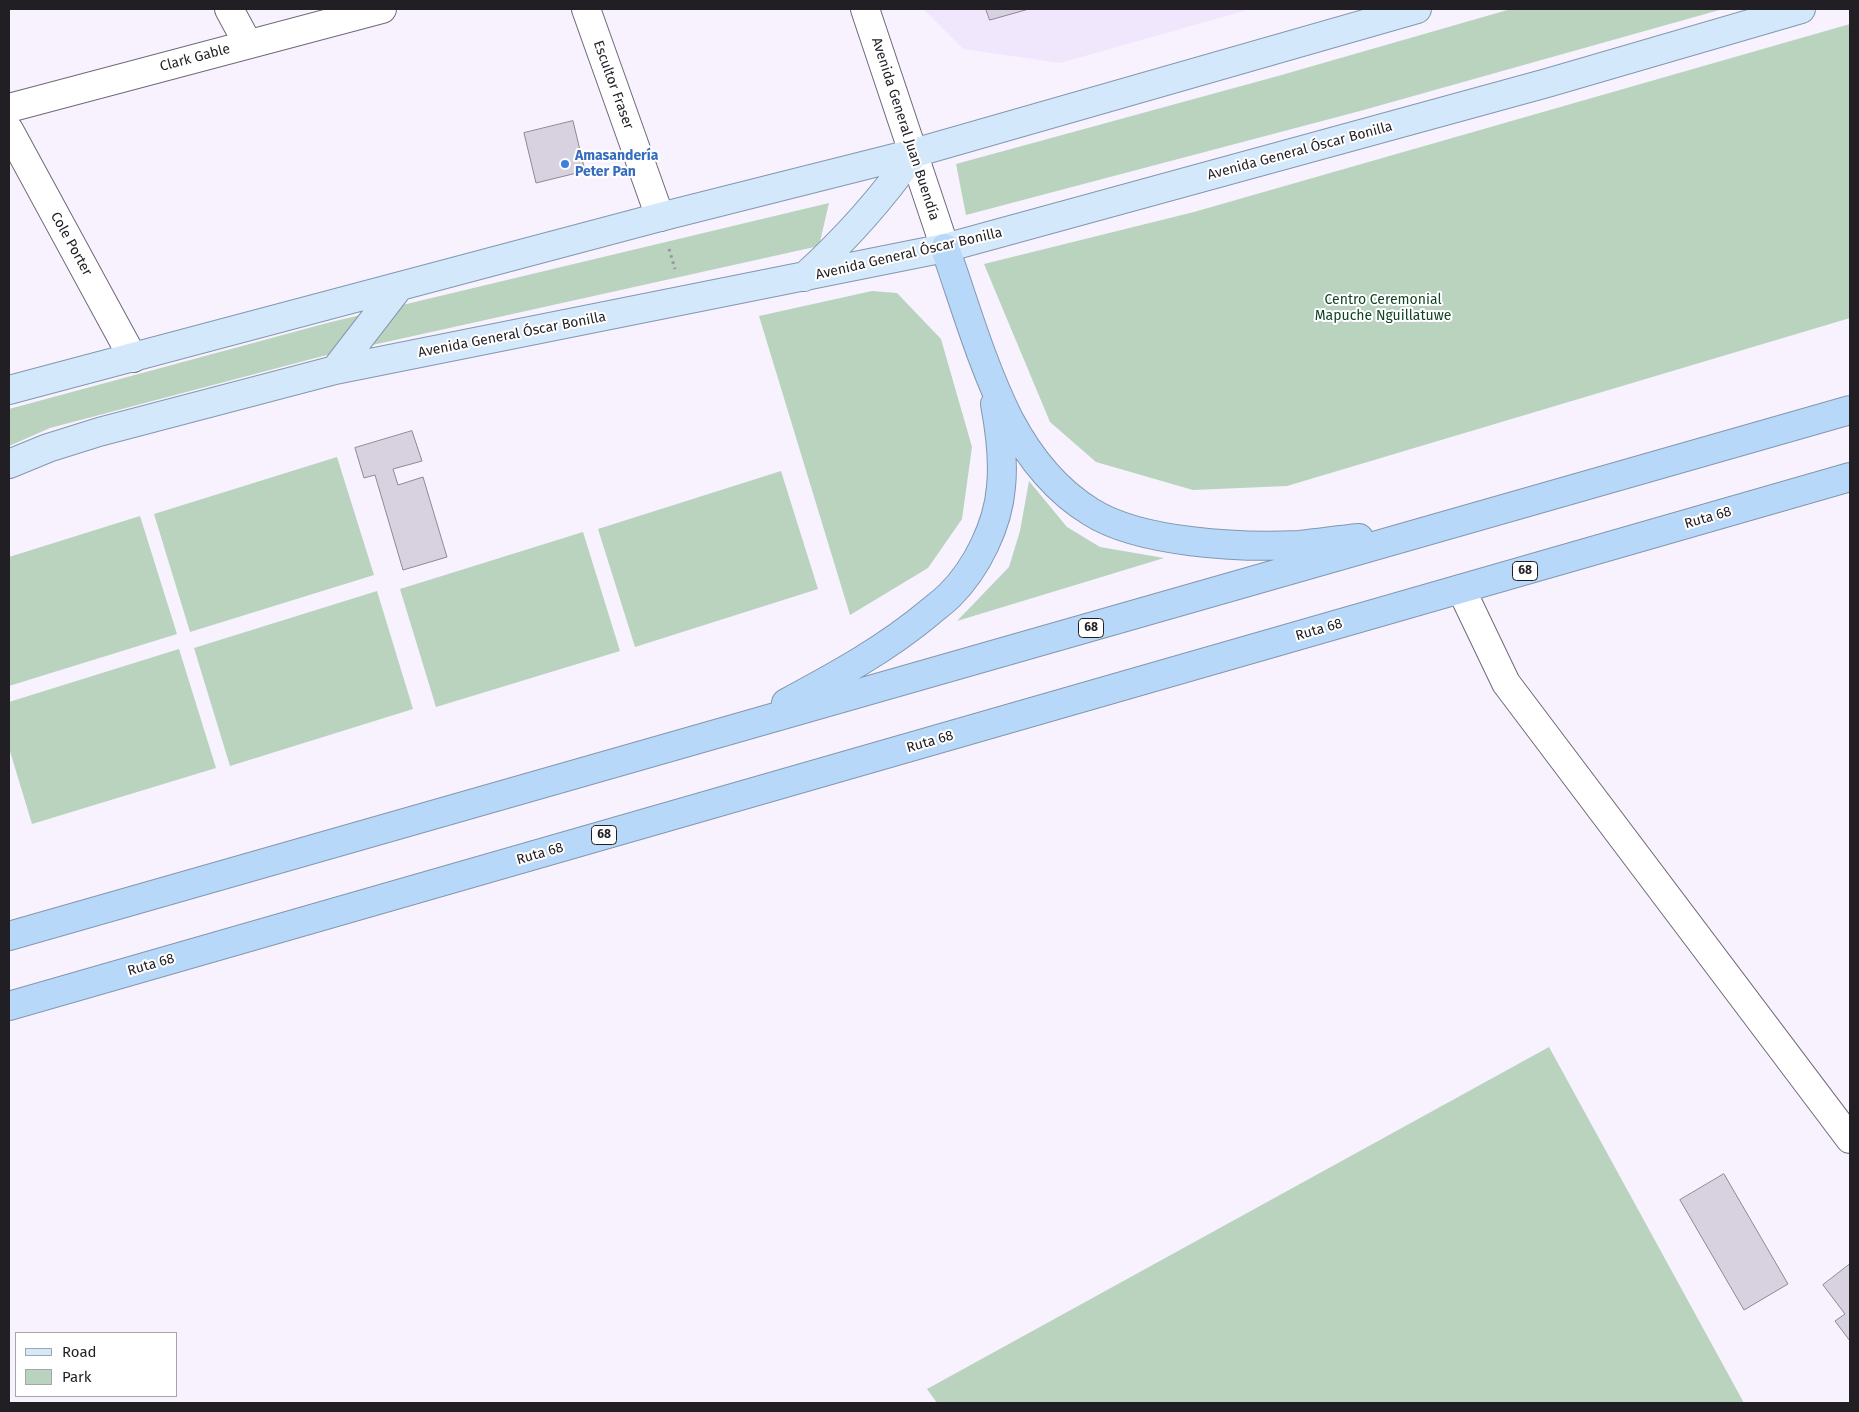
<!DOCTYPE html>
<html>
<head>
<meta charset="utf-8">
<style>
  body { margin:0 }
  #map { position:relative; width:1859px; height:1412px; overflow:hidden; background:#f7f2fe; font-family:"Fira Sans",sans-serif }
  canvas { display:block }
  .frame { position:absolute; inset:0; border:10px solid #211e24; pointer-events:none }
  .legend { position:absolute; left:15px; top:1332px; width:162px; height:65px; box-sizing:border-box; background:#fff; border:1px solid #a6a5a7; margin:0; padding:6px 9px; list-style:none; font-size:15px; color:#211e24 }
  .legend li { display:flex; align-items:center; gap:10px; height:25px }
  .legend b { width:25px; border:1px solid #a6a5a7 }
</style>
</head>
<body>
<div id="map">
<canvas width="1859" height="1412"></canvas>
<div class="frame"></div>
<ul class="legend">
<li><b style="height:6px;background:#d4e8fb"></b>Road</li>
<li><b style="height:14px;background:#b9d3bf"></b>Park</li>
</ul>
</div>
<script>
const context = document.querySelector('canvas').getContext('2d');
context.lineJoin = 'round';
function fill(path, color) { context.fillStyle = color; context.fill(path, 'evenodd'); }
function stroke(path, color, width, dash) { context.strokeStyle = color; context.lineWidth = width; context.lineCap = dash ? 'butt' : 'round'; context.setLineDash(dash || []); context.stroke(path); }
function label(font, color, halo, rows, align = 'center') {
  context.font = font + ' "Fira Sans",sans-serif'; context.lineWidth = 4; context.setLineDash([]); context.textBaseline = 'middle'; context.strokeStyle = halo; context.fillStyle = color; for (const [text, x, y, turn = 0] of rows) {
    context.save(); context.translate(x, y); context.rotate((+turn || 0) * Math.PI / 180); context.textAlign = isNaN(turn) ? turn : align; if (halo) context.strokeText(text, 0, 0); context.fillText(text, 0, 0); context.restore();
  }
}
fill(new Path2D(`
  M 923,9 L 1251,9 L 1060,63 L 963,49 Z`), '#f0e7fd');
fill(new Path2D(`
  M 1511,9 L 1723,9 L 1360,111 L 966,215 L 956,164 L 1278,76 Z
  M 1850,24 L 1850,318 L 1287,486 L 1193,490 L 1096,462 L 1050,422 L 984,264 L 1194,212 Z
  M 829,203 L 819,246 L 323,356 L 50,428 L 9,446 L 9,409 L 327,323 Z
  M 872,291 L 897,293 L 941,339 L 972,447 L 962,519 L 928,568 L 850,615 L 759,316 Z
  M 337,457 L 374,575 L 190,632 L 154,514 Z
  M 781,471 L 818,589 L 635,647 L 598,529 Z
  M 1029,481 L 1067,527 L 1100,547 L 1164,558 L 957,621 L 1009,567 L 1020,531 Z
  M 140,516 L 177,634 L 9,686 L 9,557 Z
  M 583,532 L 620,651 L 436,707 L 400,589 Z
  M 377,591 L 413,709 L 230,766 L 194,648 Z
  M 179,649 L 216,768 L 32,824 L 9,748 L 9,702 Z
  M 1549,1047 L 1744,1403 L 937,1403 L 927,1389 Z`), '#b9d3bf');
const building = new Path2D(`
  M 986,9 L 1029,9 L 990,20 Z
  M 573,121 L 585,171 L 536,183 L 524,133 Z
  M 412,431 L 422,461 L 393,469 L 398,485 L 423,477 L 447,557 L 403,570 L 375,475 L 364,478 L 355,448 Z
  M 1724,1174 L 1788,1284 L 1744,1310 L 1680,1200 Z
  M 1850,1264 L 1850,1341 L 1835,1321 L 1845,1314 L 1823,1285 Z`);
fill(building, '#d7d1e0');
stroke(building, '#8e8896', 1);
const minor = new Path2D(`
  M 229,9 L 248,44
  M 586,9 L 660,217
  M 865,9 L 945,248
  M 9,108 L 382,9
  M 9,130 L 133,358
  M 1461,589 L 1506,683 L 1850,1139`);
const major = new Path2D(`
  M 804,277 C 846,239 881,200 914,153
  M 335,370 L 399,287
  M 9,390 L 660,217 L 914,153 L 1417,9
  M 9,464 L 48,448 L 99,432 L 335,370 L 945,248 L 1547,83 L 1801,9`);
const highway = new Path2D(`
  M 945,248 C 965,305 982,365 1009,419 C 1028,455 1055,490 1091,512 C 1140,543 1241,548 1299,545 C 1319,543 1339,540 1359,538
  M 786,703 C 836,676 886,649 930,612 C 937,606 944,601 950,595 C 977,568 998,525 1001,487 C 1004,459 1000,431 995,404
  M 9,936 L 1850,410
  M 9,1006 L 1850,477`);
stroke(minor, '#6f6977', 30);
stroke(major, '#8397ae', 30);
stroke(highway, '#8397ae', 30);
stroke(new Path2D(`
  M 669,249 L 675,269`), '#98949d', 3, [2.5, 4]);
stroke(minor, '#fff', 28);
stroke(major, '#d4e8fb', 28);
stroke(highway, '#b8d8f9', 28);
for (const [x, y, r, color] of [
  [565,164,5,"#3f7fe0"]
]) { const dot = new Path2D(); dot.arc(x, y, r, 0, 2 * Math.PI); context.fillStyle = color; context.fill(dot); stroke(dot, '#fff', 2); }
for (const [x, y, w] of [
  [1525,571,25],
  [1091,628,25],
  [604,835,25]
]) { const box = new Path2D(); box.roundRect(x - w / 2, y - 9.5, w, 19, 4); context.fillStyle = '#fff'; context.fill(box); stroke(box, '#211e24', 1); }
label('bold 12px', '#211e24', null, [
  ["68",1525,571],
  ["68",1091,628],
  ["68",604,835]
]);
label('14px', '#211e24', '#fff', [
  ["Clark Gable",195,58,-15],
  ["Escultor Fraser",613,85,70],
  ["Avenida General Juan Buendía",905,129,72],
  ["Avenida General Óscar Bonilla",1300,151,-15],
  ["Cole Porter",71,244,61],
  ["Avenida General Óscar Bonilla",909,254,-13],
  ["Avenida General Óscar Bonilla",512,335,-11],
  ["Ruta 68",1708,518,-16],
  ["Ruta 68",1319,630,-16],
  ["Ruta 68",930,742,-16],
  ["Ruta 68",540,854,-16],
  ["Ruta 68",151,965,-16]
]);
label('bold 14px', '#366cbe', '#fff', [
  ["Amasandería",575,156],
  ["Peter Pan",575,172]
], 'left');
label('14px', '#114426', '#fff', [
  ["Centro Ceremonial",1383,300],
  ["Mapuche Nguillatuwe",1383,316]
]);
</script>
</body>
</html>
